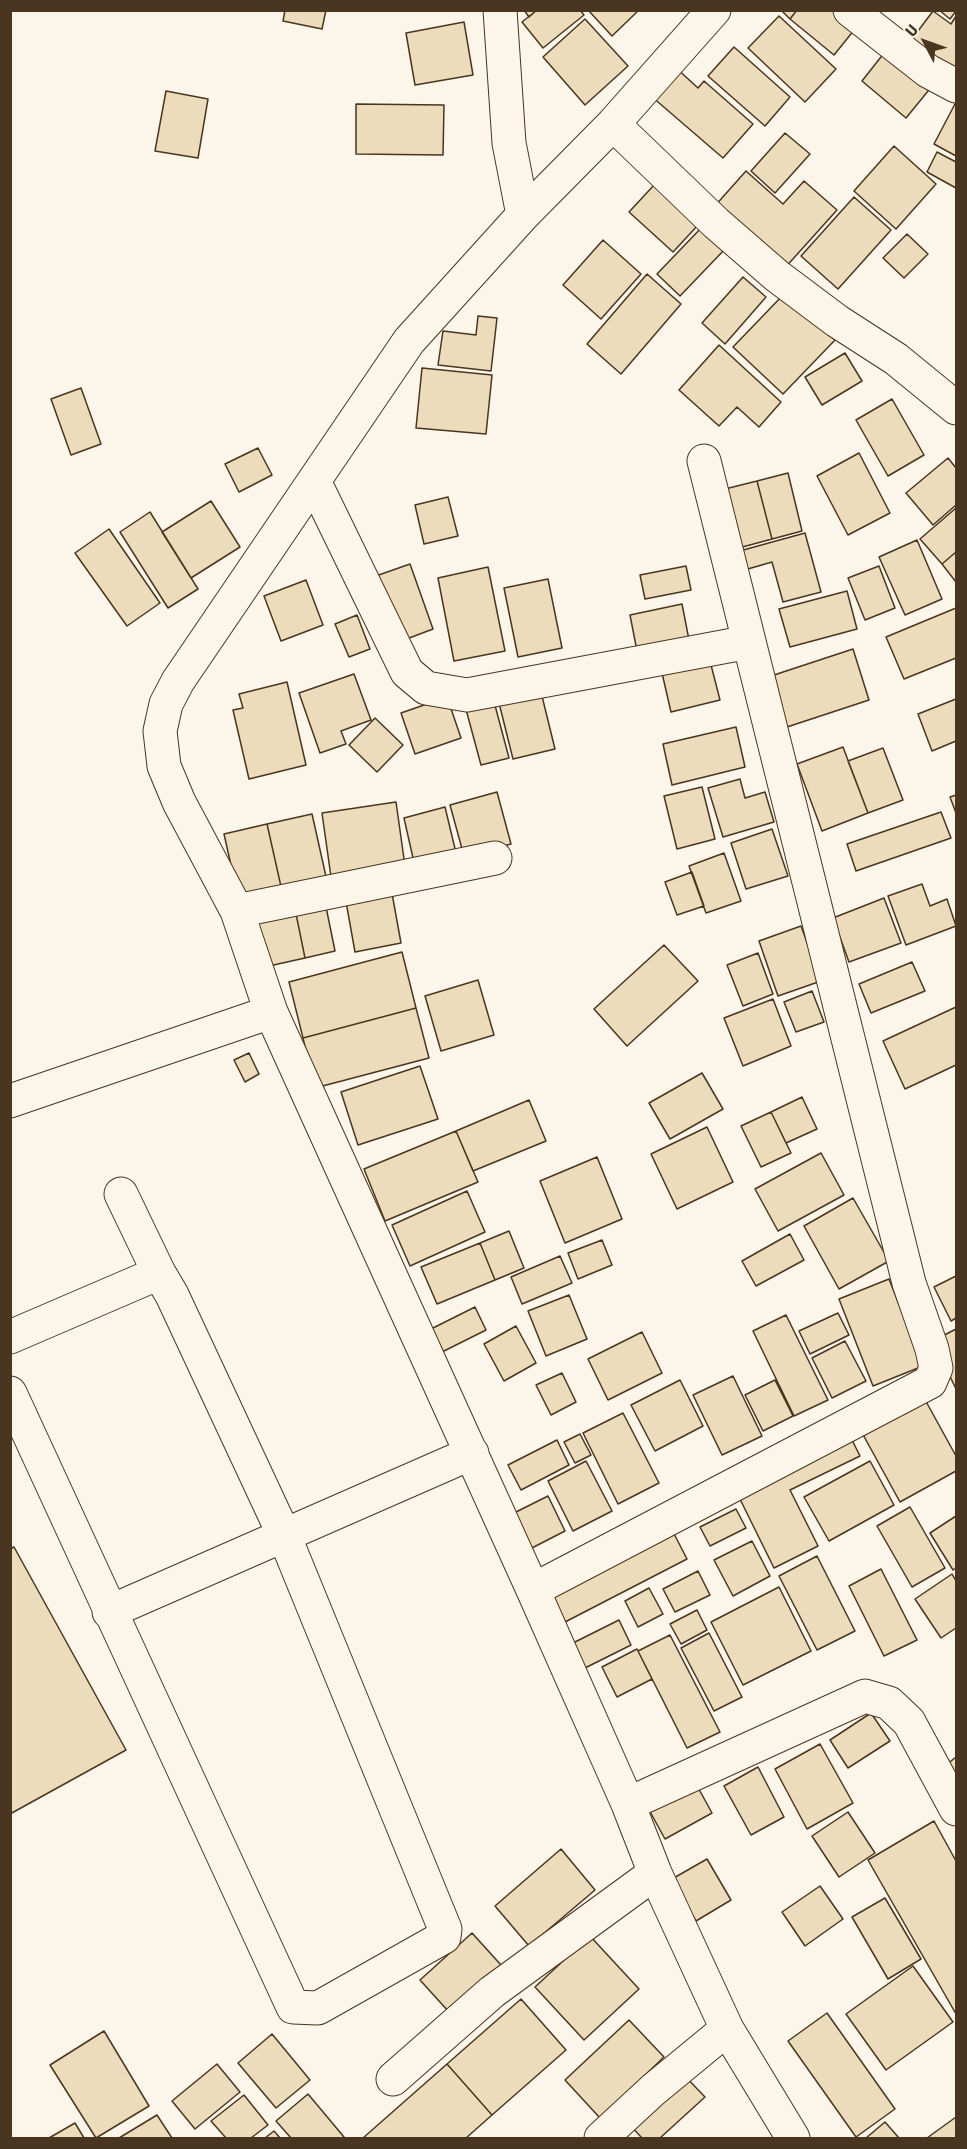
<!DOCTYPE html>
<html>
<head>
<meta charset="utf-8">
<style>
  body { margin:0 }
  #map { position:relative; width:967px; height:2149px; overflow:hidden; background:#fbf6e9; font-family:"Asap Condensed",sans-serif }
  canvas { display:block }
  .frame { position:absolute; inset:0; border:12px solid #4a3520; pointer-events:none }
  .north { position:absolute; left:895px; top:12px; width:60px; height:60px; -webkit-text-stroke:4px #fbf6e9; paint-order:stroke; rotate:311deg; font-size:16px; font-weight:700; line-height:24px; text-align:center; color:#4a3520 }
  .north::after { content:''; display:block; margin:auto; width:21px; height:27px; background:#4a3520; clip-path:polygon(50% 0,100% 100%,50% 72%,0 100%) }
</style>
</head>
<body>
<div id="map">
<canvas width="967" height="2149"></canvas>
<div class="frame"></div>
<div class="north">U</div>
</div>
<script>
const context = document.querySelector('canvas').getContext('2d');
context.lineJoin = 'round';
function fill(path, color) { context.fillStyle = color; context.fill(path, 'evenodd'); }
function stroke(path, color, width, dash) { context.strokeStyle = color; context.lineWidth = width; context.lineCap = dash ? 'butt' : 'round'; context.setLineDash(dash || []); context.stroke(path); }
const building = new Path2D(`
  M 285,10 L 326,10 L 322,29 L 283,21 Z
  M 524,10 L 537,10 L 529,17 Z
  M 537,10 L 580,10 L 584,15 L 543,48 L 522,22 Z
  M 588,10 L 639,10 L 612,36 Z
  M 781,10 L 797,10 L 790,19 Z
  M 797,10 L 842,10 L 859,24 L 834,55 L 790,19 Z
  M 939,10 L 956,10 L 956,11 L 950,19 Z
  M 933,11 L 951,24 L 956,16 L 956,77 L 909,43 Z
  M 779,16 L 836,69 L 805,102 L 748,48 Z
  M 585,19 L 628,66 L 585,105 L 543,57 Z
  M 464,22 L 473,75 L 415,85 L 406,33 Z
  M 734,47 L 790,97 L 765,126 L 708,76 Z
  M 888,48 L 933,85 L 906,118 L 862,81 Z
  M 675,67 L 698,88 L 704,81 L 753,124 L 723,158 L 651,96 Z
  M 166,91 L 208,99 L 198,158 L 155,151 Z
  M 956,102 L 956,156 L 934,144 Z
  M 356,104 L 444,105 L 443,155 L 356,154 Z
  M 785,133 L 810,154 L 775,193 L 751,171 Z
  M 894,146 L 936,184 L 896,229 L 854,191 Z
  M 937,152 L 956,162 L 956,188 L 927,172 Z
  M 746,171 L 783,204 L 804,181 L 837,210 L 783,270 L 713,208 Z
  M 655,184 L 699,224 L 673,252 L 629,212 Z
  M 854,197 L 891,230 L 838,289 L 801,256 Z
  M 703,226 L 726,248 L 680,296 L 657,274 Z
  M 907,234 L 928,254 L 904,278 L 883,258 Z
  M 603,240 L 641,274 L 601,319 L 563,285 Z
  M 647,274 L 681,304 L 621,374 L 587,344 Z
  M 743,277 L 766,297 L 725,344 L 702,323 Z
  M 785,293 L 835,340 L 783,394 L 733,347 Z
  M 478,316 L 497,318 L 491,371 L 438,365 L 443,331 L 476,335 Z
  M 719,345 L 781,402 L 759,427 L 737,407 L 719,426 L 679,390 Z
  M 845,353 L 862,381 L 822,405 L 805,377 Z
  M 422,368 L 492,375 L 486,434 L 416,428 Z
  M 81,388 L 101,444 L 71,455 L 51,399 Z
  M 892,399 L 924,455 L 888,476 L 856,420 Z
  M 258,448 L 272,475 L 239,492 L 225,464 Z
  M 859,453 L 890,513 L 848,535 L 817,476 Z
  M 948,458 L 956,468 L 956,505 L 933,525 L 906,493 Z
  M 788,473 L 802,531 L 772,539 L 757,481 Z
  M 757,481 L 772,539 L 735,549 L 721,490 Z
  M 448,497 L 458,536 L 424,544 L 415,505 Z
  M 211,501 L 240,547 L 191,578 L 162,532 Z
  M 956,508 L 956,552 L 942,564 L 920,539 Z
  M 150,512 L 198,589 L 168,608 L 120,532 Z
  M 109,529 L 160,603 L 127,626 L 75,553 Z
  M 805,533 L 821,592 L 783,602 L 772,562 L 741,571 L 736,552 Z
  M 917,540 L 942,599 L 905,615 L 879,557 Z
  M 956,552 L 956,582 L 942,564 Z
  M 410,564 L 433,629 L 396,643 L 373,577 Z
  M 686,566 L 691,590 L 645,599 L 640,575 Z
  M 879,566 L 895,608 L 865,620 L 848,578 Z
  M 488,567 L 505,651 L 454,661 L 438,578 Z
  M 548,579 L 562,648 L 518,657 L 504,588 Z
  M 306,580 L 323,625 L 281,641 L 264,596 Z
  M 847,591 L 857,629 L 790,647 L 779,609 Z
  M 682,604 L 690,645 L 638,656 L 630,615 Z
  M 956,608 L 956,658 L 904,679 L 886,637 Z
  M 357,615 L 370,649 L 349,657 L 335,624 Z
  M 853,649 L 869,700 L 787,727 L 771,676 Z
  M 710,661 L 720,700 L 671,712 L 662,673 Z
  M 354,674 L 371,720 L 341,731 L 346,744 L 320,753 L 299,693 Z
  M 287,682 L 306,765 L 249,779 L 233,710 L 243,708 L 239,694 Z
  M 541,692 L 555,749 L 513,759 L 499,703 Z
  M 492,694 L 509,758 L 481,765 L 464,702 Z
  M 447,697 L 461,738 L 415,754 L 401,713 Z
  M 956,699 L 956,741 L 932,751 L 918,714 Z
  M 375,718 L 403,745 L 377,772 L 349,745 Z
  M 736,727 L 745,767 L 672,785 L 663,744 Z
  M 843,747 L 868,813 L 822,831 L 797,764 Z
  M 883,748 L 903,800 L 868,813 L 848,761 Z
  M 740,779 L 745,798 L 765,792 L 774,822 L 723,837 L 708,788 Z
  M 702,787 L 715,839 L 677,849 L 664,796 Z
  M 497,792 L 511,844 L 464,856 L 450,805 Z
  M 956,795 L 956,813 L 950,797 Z
  M 396,802 L 405,866 L 331,877 L 322,813 Z
  M 445,807 L 457,857 L 415,867 L 404,818 Z
  M 941,812 L 951,838 L 856,871 L 847,844 Z
  M 312,814 L 327,881 L 282,891 L 267,824 Z
  M 267,824 L 282,891 L 239,901 L 224,834 Z
  M 772,829 L 788,876 L 746,889 L 731,843 Z
  M 724,853 L 741,901 L 706,913 L 689,866 Z
  M 692,872 L 704,906 L 677,915 L 665,882 Z
  M 922,884 L 930,906 L 947,899 L 956,926 L 906,945 L 888,896 Z
  M 391,888 L 401,943 L 355,952 L 345,896 Z
  M 324,897 L 335,951 L 305,958 L 294,904 Z
  M 884,898 L 901,943 L 849,962 L 833,918 Z
  M 294,904 L 305,958 L 260,968 L 249,913 Z
  M 801,926 L 821,981 L 778,996 L 759,941 Z
  M 664,945 L 698,981 L 627,1046 L 594,1009 Z
  M 402,952 L 416,1008 L 303,1038 L 289,982 Z
  M 758,953 L 773,994 L 743,1006 L 727,965 Z
  M 912,962 L 925,991 L 871,1013 L 859,984 Z
  M 478,980 L 494,1035 L 441,1051 L 425,996 Z
  M 812,991 L 824,1022 L 796,1032 L 784,1002 Z
  M 773,999 L 791,1046 L 743,1066 L 724,1018 Z
  M 956,1007 L 956,1065 L 905,1089 L 883,1041 Z
  M 416,1008 L 429,1058 L 315,1088 L 303,1038 Z
  M 249,1053 L 259,1074 L 245,1082 L 234,1060 Z
  M 420,1066 L 438,1119 L 358,1145 L 341,1092 Z
  M 702,1073 L 723,1109 L 670,1139 L 649,1103 Z
  M 802,1097 L 817,1129 L 786,1143 L 771,1112 Z
  M 529,1100 L 546,1141 L 473,1171 L 456,1131 Z
  M 771,1112 L 791,1153 L 761,1167 L 741,1126 Z
  M 707,1127 L 733,1182 L 677,1209 L 651,1154 Z
  M 456,1131 L 478,1182 L 385,1221 L 364,1169 Z
  M 821,1153 L 844,1195 L 778,1231 L 755,1189 Z
  M 597,1157 L 622,1219 L 565,1243 L 540,1181 Z
  M 467,1191 L 485,1232 L 410,1266 L 392,1225 Z
  M 853,1198 L 889,1261 L 839,1289 L 804,1226 Z
  M 509,1231 L 524,1268 L 495,1280 L 480,1243 Z
  M 790,1234 L 804,1260 L 756,1286 L 742,1261 Z
  M 602,1240 L 612,1265 L 578,1279 L 568,1253 Z
  M 480,1243 L 495,1280 L 437,1304 L 421,1267 Z
  M 560,1256 L 572,1283 L 522,1304 L 511,1277 Z
  M 956,1276 L 956,1318 L 951,1321 L 934,1287 Z
  M 889,1279 L 923,1366 L 873,1386 L 839,1299 Z
  M 569,1295 L 587,1339 L 546,1356 L 528,1311 Z
  M 475,1307 L 486,1330 L 440,1353 L 429,1330 Z
  M 838,1313 L 849,1335 L 810,1354 L 799,1331 Z
  M 786,1315 L 828,1400 L 794,1416 L 753,1331 Z
  M 516,1326 L 536,1363 L 504,1381 L 484,1344 Z
  M 956,1329 L 956,1389 L 933,1341 Z
  M 642,1332 L 662,1373 L 608,1400 L 588,1359 Z
  M 845,1341 L 866,1381 L 832,1398 L 812,1358 Z
  M 562,1373 L 576,1402 L 551,1415 L 536,1385 Z
  M 733,1376 L 762,1436 L 722,1455 L 693,1395 Z
  M 680,1380 L 703,1426 L 655,1451 L 631,1405 Z
  M 775,1380 L 793,1416 L 763,1431 L 745,1395 Z
  M 923,1396 L 956,1456 L 956,1471 L 900,1502 L 861,1431 Z
  M 623,1413 L 659,1483 L 618,1504 L 583,1433 Z
  M 848,1432 L 860,1456 L 790,1490 L 818,1546 L 774,1568 L 735,1489 Z
  M 580,1434 L 591,1455 L 575,1463 L 564,1442 Z
  M 557,1440 L 569,1465 L 521,1490 L 508,1465 Z
  M 586,1461 L 612,1511 L 573,1531 L 548,1481 Z
  M 870,1461 L 894,1505 L 829,1541 L 804,1497 Z
  M 548,1496 L 565,1531 L 528,1550 L 510,1515 Z
  M 910,1507 L 945,1568 L 912,1587 L 877,1526 Z
  M 736,1509 L 746,1528 L 710,1546 L 700,1527 Z
  M 956,1516 L 956,1568 L 953,1570 L 930,1533 Z
  M 670,1526 L 687,1559 L 565,1622 L 548,1588 Z
  M 752,1541 L 770,1576 L 733,1596 L 714,1560 Z
  M 14,1547 L 126,1750 L 10,1814 L 10,1549 Z
  M 817,1556 L 855,1631 L 817,1650 L 779,1576 Z
  M 881,1569 L 917,1640 L 884,1656 L 849,1586 Z
  M 698,1571 L 710,1595 L 675,1612 L 663,1589 Z
  M 952,1574 L 956,1581 L 956,1628 L 941,1638 L 915,1599 Z
  M 779,1587 L 811,1651 L 743,1685 L 711,1622 Z
  M 649,1588 L 663,1614 L 638,1627 L 625,1601 Z
  M 697,1610 L 707,1630 L 681,1644 L 670,1624 Z
  M 619,1620 L 631,1645 L 581,1670 L 569,1645 Z
  M 709,1633 L 742,1697 L 714,1711 L 681,1648 Z
  M 670,1635 L 720,1732 L 687,1748 L 638,1651 Z
  M 637,1649 L 652,1679 L 617,1697 L 602,1667 Z
  M 871,1713 L 890,1741 L 848,1768 L 830,1740 Z
  M 820,1744 L 853,1803 L 807,1829 L 775,1769 Z
  M 956,1757 L 956,1781 L 945,1766 Z
  M 758,1767 L 784,1817 L 751,1835 L 724,1786 Z
  M 695,1782 L 712,1813 L 665,1839 L 648,1808 Z
  M 848,1812 L 875,1853 L 839,1877 L 812,1836 Z
  M 934,1821 L 956,1861 L 956,2014 L 868,1860 Z
  M 561,1849 L 595,1890 L 529,1946 L 495,1906 Z
  M 707,1859 L 731,1900 L 696,1921 L 672,1879 Z
  M 820,1886 L 843,1919 L 805,1946 L 782,1912 Z
  M 885,1898 L 921,1959 L 888,1979 L 852,1917 Z
  M 472,1933 L 501,1965 L 449,2012 L 420,1980 Z
  M 590,1936 L 639,1989 L 584,2040 L 535,1987 Z
  M 913,1966 L 953,2022 L 886,2070 L 846,2014 Z
  M 521,1999 L 566,2050 L 492,2115 L 447,2064 Z
  M 827,2013 L 895,2109 L 856,2137 L 788,2041 Z
  M 629,2020 L 664,2057 L 600,2118 L 565,2080 Z
  M 104,2031 L 149,2106 L 96,2138 L 50,2065 Z
  M 272,2034 L 310,2080 L 276,2108 L 238,2063 Z
  M 217,2064 L 240,2092 L 195,2129 L 172,2101 Z
  M 447,2064 L 492,2115 L 466,2138 L 363,2138 Z
  M 681,2072 L 705,2097 L 660,2138 L 642,2138 L 627,2122 Z
  M 308,2094 L 344,2137 L 342,2138 L 291,2138 L 276,2121 Z
  M 244,2095 L 268,2125 L 251,2138 L 226,2138 L 211,2121 Z
  M 157,2115 L 172,2138 L 119,2138 Z
  M 956,2117 L 956,2138 L 927,2138 Z
  M 885,2122 L 899,2138 L 866,2138 Z
  M 75,2123 L 84,2138 L 49,2138 Z
  M 274,2131 L 280,2138 L 265,2138 Z`);
fill(building, '#ecdcbc');
stroke(building, '#4a3520', 1.5);
const minor = new Path2D(`
  M 500,10 L 509,143 L 523,215
  M 714,10 L 613,124 L 523,215 L 409,341 L 178,681 L 166,704 L 160,731 L 164,766 L 179,802 L 237,911 L 271,1012 L 533,1590 L 628,1804 L 655,1873 L 727,2029 L 793,2138
  M 850,10 L 928,71 L 956,86
  M 613,124 L 716,223 L 777,276 L 837,321 L 896,359 L 956,408
  M 314,481 L 407,672 L 426,688 L 467,695 L 749,642
  M 237,911 L 495,858
  M 10,1101 L 271,1012
  M 121,1194 L 159,1273
  M 10,1337 L 159,1273 L 172,1295 L 284,1535 L 445,1929 L 444,1937 L 318,2008 L 293,2007 L 10,1393
  M 533,1590 L 930,1382 L 936,1368 L 932,1349 L 909,1283 L 704,461
  M 109,1612 L 472,1453
  M 628,1804 L 865,1696 L 889,1703 L 909,1722 L 956,1809
  M 393,2079 L 492,1992 L 655,1873
  M 601,2138 L 653,2090 L 727,2029`);
stroke(minor, '#4a3520', 35);
stroke(minor, '#fbf6e9', 33);
</script>
</body>
</html>
